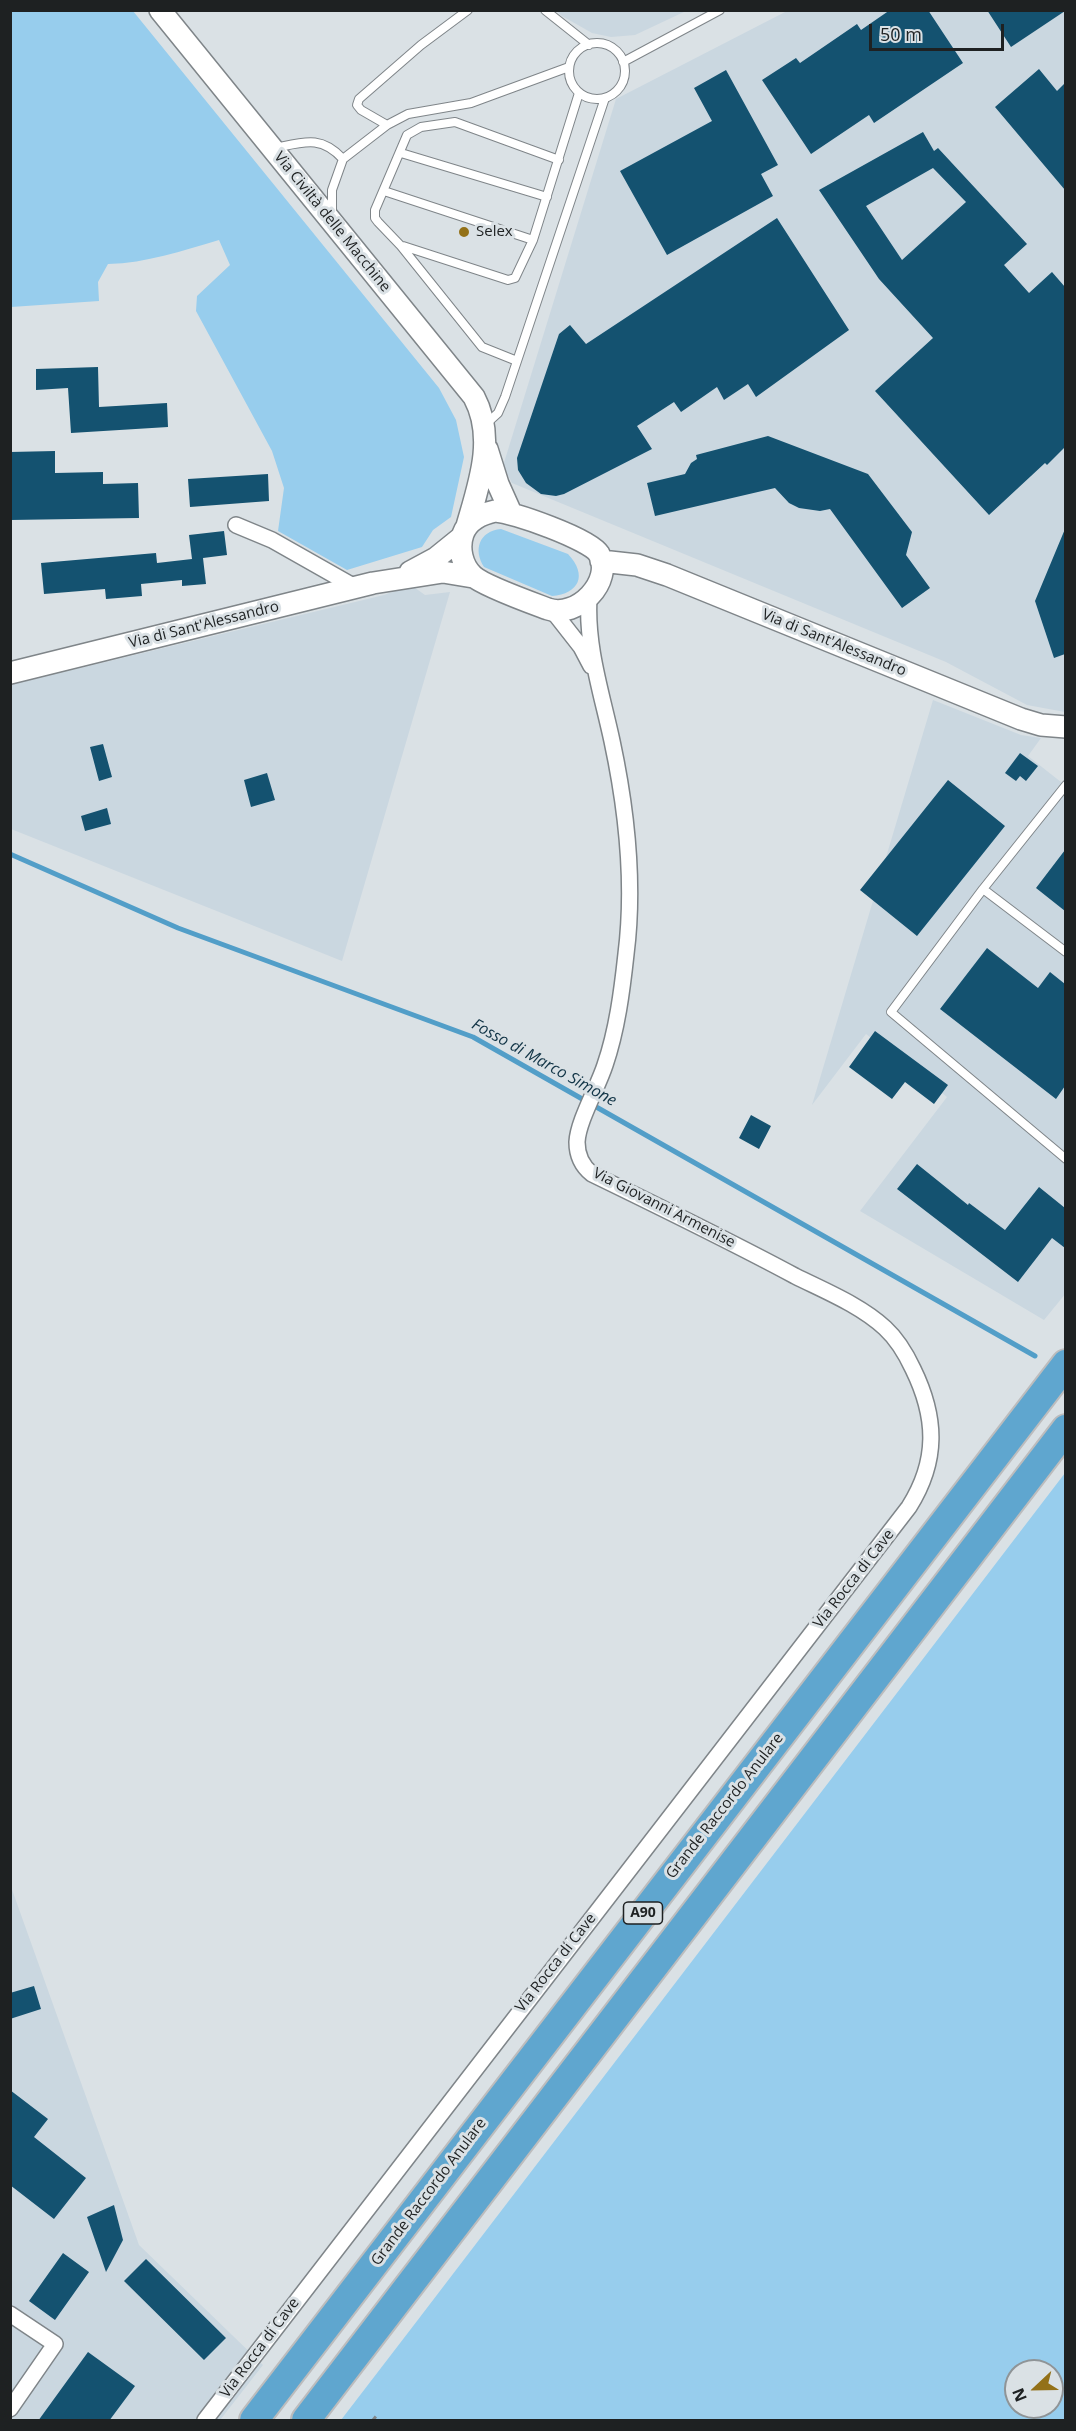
<!DOCTYPE html>
<html>
<head>
<meta charset="utf-8">
<style>
  body { margin:0 }
  #map { position:relative; width:1076px; height:2431px; overflow:hidden; background:#dae1e5; font-family:"Open Sans",sans-serif }
  canvas { display:block }
  .frame { position:absolute; inset:0; border:12px solid #1e2122; pointer-events:none }
  .north { position:absolute; left:1004px; top:2359px; width:60px; height:60px; box-sizing:border-box; background:#dae1e5; border:2px solid #8f9497; border-radius:50%; rotate:248deg; font-size:16px; font-weight:700; line-height:24px; text-align:center; color:#1e2122 }
  .north::after { content:''; display:block; margin:auto; width:21px; height:27px; background:#937118; clip-path:polygon(50% 0,100% 100%,50% 72%,0 100%) }
  .scale { position:absolute; left:869px; top:24px; width:135px; height:27px; box-sizing:border-box; border:3px solid #1e2122; border-top:0; padding-left:8px; font-size:18px; line-height:21px; white-space:nowrap; color:#1e2122; -webkit-text-stroke:4px #dae1e5; paint-order:stroke }
</style>
</head>
<body>
<div id="map">
<canvas width="1076" height="2431"></canvas>
<div class="frame"></div>
<div class="north">N</div>
<div class="scale">50 m</div>
</div>
<script>
const context = document.querySelector('canvas').getContext('2d');
context.lineJoin = 'round';
function fill(path, color) { context.fillStyle = color; context.fill(path, 'evenodd'); }
function stroke(path, color, width, dash) { context.strokeStyle = color; context.lineWidth = width; context.lineCap = dash ? 'butt' : 'round'; context.setLineDash(dash || []); context.stroke(path); }
function label(font, color, halo, rows, align = 'center') {
  context.font = font + ' "Open Sans",sans-serif'; context.lineWidth = 6; context.setLineDash([]); context.textBaseline = 'middle'; context.strokeStyle = halo; context.fillStyle = color; for (const [text, x, y, turn = 0] of rows) {
    context.save(); context.translate(x, y); context.rotate((+turn || 0) * Math.PI / 180); context.textAlign = isNaN(turn) ? turn : align; if (halo) context.strokeText(text, 0, 0); context.fillText(text, 0, 0); context.restore();
  }
}
fill(new Path2D(`
  M 557,11 L 686,11 L 635,35 L 611,37 L 592,33 L 562,16 Z
  M 787,11 L 1065,11 L 1065,712 L 1027,705 L 946,662 L 512,483 L 503,466 L 616,99 Z
  M 411,585 L 425,595 L 450,592 L 342,961 L 11,829 L 10,685 L 384,595 Z
  M 933,700 L 1021,735 L 1041,738 L 1028,756 L 1066,786 L 1066,1293 L 1044,1320 L 860,1211 L 947,1097 L 866,1034 L 812,1105 Z
  M 10,1884 L 139,2245 L 263,2365 L 220,2420 L 11,2420 Z`), '#cad7e0');
fill(new Path2D(`
  M 11,10 L 133,11 L 439,388 L 456,420 L 464,457 L 451,517 L 433,530 L 422,547 L 347,570 L 278,531 L 284,488 L 272,451 L 196,311 L 197,296 L 230,265 L 219,240 C 181,251 147,263 108,264 L 98,282 L 99,301 L 11,307 Z
  M 501,529 L 568,554 C 588,575 579,594 552,596 L 484,567 C 473,550 479,531 501,529 Z
  M 1065,1473 L 1065,2420 L 341,2420 L 417,2321 ZM 1016,2371 L 1052,2371 L 1052,2407 L 1016,2407 Z`), '#97cded');
stroke(new Path2D(`
  M 10,854 L 178,928 L 473,1037 L 1035,1356`), '#529ec8', 5);
fill(new Path2D(`
  M 890,10 L 928,10 L 963,63 L 874,123 L 869,115 L 811,154 L 762,80 L 796,58 L 800,63 L 857,24 L 861,30 Z
  M 987,10 L 1065,10 L 1065,11 L 1011,47 Z
  M 1039,69 L 1057,91 L 1065,83 L 1065,190 L 995,107 Z
  M 726,70 L 778,165 L 761,174 L 773,196 L 667,255 L 620,171 L 712,121 L 694,88 Z
  M 923,132 L 934,151 L 938,148 L 1027,244 L 1004,265 L 1029,293 L 1052,272 L 1065,287 L 1065,447 L 1047,465 L 1045,463 L 989,515 L 875,391 L 933,338 L 879,279 L 819,190 ZM 933,168 L 966,202 L 902,260 L 866,206 Z
  M 777,218 L 849,330 L 756,397 L 748,384 L 724,400 L 717,387 L 681,412 L 674,402 L 637,426 L 652,449 L 564,494 L 556,496 L 541,494 L 526,483 L 518,470 L 517,458 L 559,334 L 570,325 L 586,344 Z
  M 98,367 L 99,407 L 167,403 L 168,427 L 71,433 L 68,388 L 36,390 L 36,369 Z
  M 768,436 L 868,474 L 912,532 L 906,555 L 930,588 L 902,608 L 830,509 L 820,511 L 799,508 L 789,503 L 775,488 L 655,516 L 647,483 L 685,474 L 691,463 L 697,459 L 696,455 Z
  M 55,451 L 55,473 L 103,472 L 103,484 L 138,483 L 139,518 L 10,520 L 10,452 Z
  M 268,474 L 269,501 L 190,507 L 188,479 Z
  M 1065,529 L 1065,654 L 1054,658 L 1035,601 Z
  M 224,531 L 227,555 L 203,558 L 206,584 L 182,586 L 182,580 L 141,584 L 142,596 L 106,599 L 105,589 L 44,594 L 41,563 L 156,553 L 157,563 L 192,559 L 189,535 Z
  M 103,744 L 112,777 L 99,781 L 90,747 Z
  M 1020,753 L 1038,766 L 1026,781 L 1020,776 L 1016,781 L 1005,773 Z
  M 267,773 L 275,800 L 251,807 L 244,780 Z
  M 948,780 L 1005,826 L 917,936 L 860,890 Z
  M 107,808 L 111,824 L 85,831 L 81,816 Z
  M 1065,850 L 1065,911 L 1036,888 Z
  M 987,948 L 1038,988 L 1050,972 L 1065,984 L 1065,1086 L 1056,1099 L 940,1009 Z
  M 875,1031 L 948,1085 L 934,1104 L 905,1082 L 892,1099 L 849,1067 Z
  M 751,1115 L 771,1126 L 759,1149 L 739,1138 Z
  M 917,1164 L 968,1205 L 969,1203 L 1005,1230 L 1039,1187 L 1065,1208 L 1065,1248 L 1052,1238 L 1018,1282 L 897,1189 Z
  M 34,1986 L 41,2009 L 10,2019 L 10,1993 Z
  M 10,2090 L 48,2119 L 34,2137 L 86,2178 L 54,2219 L 10,2185 Z
  M 114,2205 L 123,2240 L 106,2272 L 87,2217 Z
  M 63,2253 L 89,2272 L 55,2320 L 29,2301 Z
  M 146,2259 L 226,2338 L 204,2360 L 124,2281 Z
  M 88,2352 L 135,2386 L 109,2421 L 38,2421 Z`), '#145270');
const lane = new Path2D(`
  M 545,10 L 589,45
  M569 71a28 28 0 1 1 56 0a28 28 0 1 1-56 0Z
  M 623,62 L 720,10
  M 387,125 L 361,110 L 357,105 L 359,99 L 421,45 L 468,10
  M 275,148 C 304,142 321,135 343,159
  M 401,153 L 547,197
  M 384,191 L 533,240
  M 332,214 L 332,190 L 343,159 L 387,125 L 408,114 L 471,103 L 569,67
  M 403,246 L 508,280 L 515,278 L 533,240 L 579,93
  M 517,361 L 482,347 L 401,246 L 378,222 L 375,218 L 375,210 L 407,135 L 421,127 L 455,122 L 559,160
  M 486,424 L 498,413 L 505,397 L 605,98
  M 1066,785 L 983,889 L 891,1012 L 1066,1159
  M 983,889 L 1066,952`);
const street = new Path2D(`
  M 236,525 L 272,540 L 355,587
  M 552,610 L 581,647 L 591,666
  M 10,2314 L 55,2344 L 10,2409
  M 205,2420 L 909,1507 C 938,1461 937,1418 913,1369 C 906,1354 898,1340 885,1328 C 860,1305 825,1291 795,1276 C 728,1240 660,1207 592,1174 C 582,1166 577,1155 577,1142 C 578,1121 598,1087 605,1065 C 617,1030 622,991 626,954 C 635,882 627,811 612,741 C 602,694 586,647 589,598`);
const secondary = new Path2D(`
  M 160,10 L 474,397 C 496,438 479,484 467,526
  M 487,449 L 498,484 L 511,513
  M 495,511 C 513,512 590,539 599,554 C 614,581 577,619 548,609 C 532,603 484,586 473,576 C 462,566 458,548 463,534 C 468,520 481,514 495,511 Z
  M 601,561 L 637,565 L 667,575 L 1021,719 L 1041,725 L 1066,727
  M 410,572 L 436,558 L 462,537
  M 10,673 L 373,583 L 443,572 L 473,577`);
const highway = new Path2D(`
  M 254,2420 L 1066,1364
  M 306,2420 L 1066,1429`);
stroke(lane, '#7f8589', 10);
stroke(street, '#7f8589', 18);
stroke(secondary, '#7f8589', 24);
stroke(highway, '#bcbcbd', 32);
stroke(new Path2D(`
  M 373,2420 L 378,2414`), '#82878a', 3, [4.5, 4.5]);
stroke(lane, '#fff', 8);
stroke(street, '#fff', 15);
stroke(secondary, '#fff', 21);
stroke(highway, '#5fa6cf', 28);
for (const [x, y, r, color] of [
  [464,232,6,"#937118"]
]) { const dot = new Path2D(); dot.arc(x, y, r, 0, 2 * Math.PI); context.fillStyle = color; context.fill(dot); stroke(dot, '#dae1e5', 2); }
for (const [x, y, w] of [
  [643,1913,39]
]) { const box = new Path2D(); box.roundRect(x - w / 2, y - 11, w, 22, 4.5); context.fillStyle = '#dae1e5'; context.fill(box); stroke(box, '#1e2122', 1.5); }
label('bold 14px', '#1e2122', null, [
  ["A90",643,1913]
]);
label('15px', '#1e2122', '#dae1e5', [
  ["Via Civiltà delle Macchine",332,222,51],
  ["Via di Sant'Alessandro",204,625,-14],
  ["Via di Sant'Alessandro",834,643,22],
  ["Via Giovanni Armenise",664,1208,27],
  ["Via Rocca di Cave",854,1579,-52],
  ["Grande Raccordo Anulare",725,1806,-52],
  ["Via Rocca di Cave",556,1963,-52],
  ["Grande Raccordo Anulare",429,2192,-53],
  ["Via Rocca di Cave",260,2348,-53]
]);
label('15px', '#1e2122', '#dae1e5', [
  ["Selex",476,232]
], 'left');
label('italic 16px', '#113446', '#dae1e5', [
  ["Fosso di Marco Simone",544,1063,29]
]);
</script>
</body>
</html>
